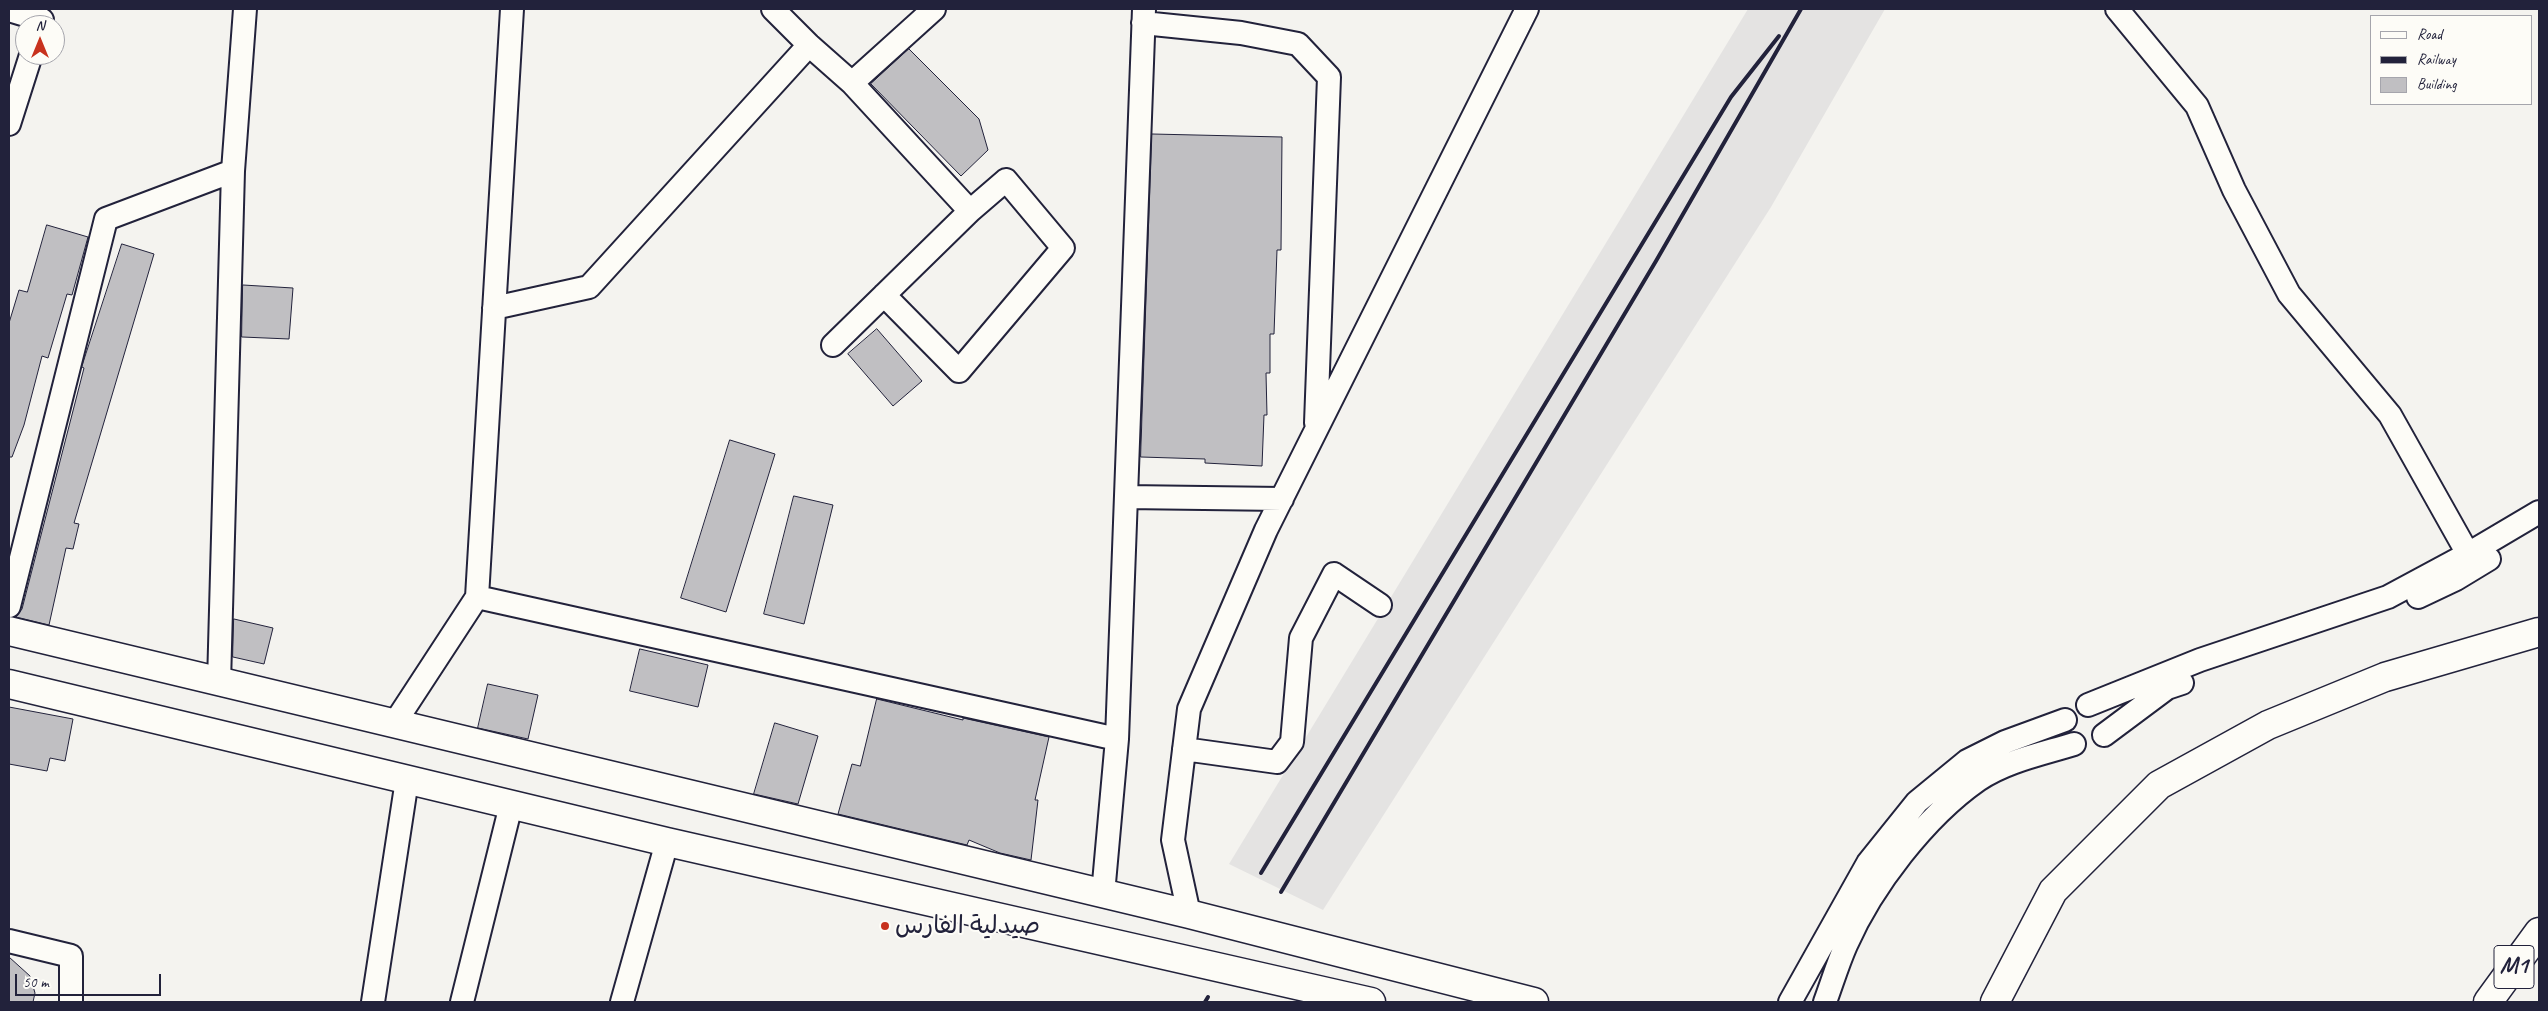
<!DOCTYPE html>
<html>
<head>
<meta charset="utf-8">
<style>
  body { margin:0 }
  #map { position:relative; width:2548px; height:1011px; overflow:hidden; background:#f4f3ef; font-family:Caveat,sans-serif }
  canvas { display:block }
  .frame { position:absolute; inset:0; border:10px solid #22223b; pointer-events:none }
  .legend { position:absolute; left:2370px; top:15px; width:162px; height:90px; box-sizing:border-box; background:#fdfcf7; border:1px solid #a5a5ac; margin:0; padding:6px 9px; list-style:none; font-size:15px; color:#22223b }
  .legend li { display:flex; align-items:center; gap:10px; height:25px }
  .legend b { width:25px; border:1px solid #a5a5ac }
  .north { position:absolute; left:15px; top:15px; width:50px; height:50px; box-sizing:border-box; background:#fdfcf7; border:1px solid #a5a5ac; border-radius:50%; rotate:0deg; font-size:14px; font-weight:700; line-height:20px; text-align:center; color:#22223b }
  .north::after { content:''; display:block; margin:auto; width:18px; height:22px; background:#c8321e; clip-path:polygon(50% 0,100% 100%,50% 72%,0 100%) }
  .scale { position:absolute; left:15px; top:974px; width:146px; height:22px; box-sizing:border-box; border:2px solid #22223b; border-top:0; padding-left:6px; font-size:15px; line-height:18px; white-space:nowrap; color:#22223b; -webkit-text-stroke:4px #fdfcf7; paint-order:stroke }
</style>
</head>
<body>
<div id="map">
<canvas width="2548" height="1011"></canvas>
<div class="frame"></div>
<ul class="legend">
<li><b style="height:6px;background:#fdfcf7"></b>Road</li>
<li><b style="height:6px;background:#22223b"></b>Railway</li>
<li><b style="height:14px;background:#c0bfc2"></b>Building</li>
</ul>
<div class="north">N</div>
<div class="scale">50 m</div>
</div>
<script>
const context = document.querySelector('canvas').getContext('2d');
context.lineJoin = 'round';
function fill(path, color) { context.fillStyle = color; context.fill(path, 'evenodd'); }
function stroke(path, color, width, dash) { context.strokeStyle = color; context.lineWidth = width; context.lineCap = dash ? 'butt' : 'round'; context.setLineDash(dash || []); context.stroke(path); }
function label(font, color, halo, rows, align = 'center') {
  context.font = font + ' Caveat,"Playpen Sans Arabic",sans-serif'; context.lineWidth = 4; context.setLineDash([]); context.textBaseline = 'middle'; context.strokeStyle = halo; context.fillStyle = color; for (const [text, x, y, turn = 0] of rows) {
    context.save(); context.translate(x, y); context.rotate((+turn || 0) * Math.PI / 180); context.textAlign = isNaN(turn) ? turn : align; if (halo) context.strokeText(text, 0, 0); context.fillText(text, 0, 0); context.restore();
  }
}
fill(new Path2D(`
  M 1748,9 L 1885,9 L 1771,207 L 1323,910 L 1229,864 Z`), '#e4e3e2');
const building = new Path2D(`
  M 909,49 L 979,119 L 988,150 L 961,176 L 871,84 Z
  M 1152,134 L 1282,137 L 1281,250 L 1277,250 L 1274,334 L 1270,334 L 1270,373 L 1266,373 L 1267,415 L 1264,415 L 1262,466 L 1205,463 L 1205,459 L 1141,457 Z
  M 47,225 L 88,237 L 72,295 L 67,294 L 48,358 L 42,356 L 24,425 L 12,457 L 9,457 L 9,323 L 19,290 L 27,292 Z
  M 122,244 L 154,254 L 74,523 L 79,524 L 73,549 L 66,548 L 49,625 L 16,617 L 22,609 L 84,368 L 82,367 Z
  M 243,285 L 293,288 L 289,339 L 242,337 Z
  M 877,329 L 922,381 L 893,406 L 848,354 Z
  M 730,440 L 775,454 L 726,612 L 681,598 Z
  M 794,496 L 833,505 L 804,624 L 764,614 Z
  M 234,619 L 273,628 L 264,664 L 233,657 Z
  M 640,649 L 708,665 L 698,707 L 630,691 Z
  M 488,684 L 538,695 L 528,739 L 478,728 Z
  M 877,699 L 963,720 L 963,718 L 1049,737 L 1035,800 L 1038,800 L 1031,860 L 1000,853 L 969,840 L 967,845 L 838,814 L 852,764 L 860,766 Z
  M 9,707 L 73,719 L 65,761 L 50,758 L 47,771 L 9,764 Z
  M 775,723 L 818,736 L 798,804 L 754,794 Z
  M 9,957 L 30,976 L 35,993 L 33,1002 L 9,1002 Z`);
fill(building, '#c0bfc2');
stroke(building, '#22223b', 1);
const minor = new Path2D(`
  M 773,9 L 809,45 L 852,83 L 970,211 L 833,345
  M 2117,9 L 2197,106 L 2234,190 L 2289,294 L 2390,415 L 2468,554
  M 9,10 L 42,20
  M 1143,23 L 1241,33 L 1298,44 L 1329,77 L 1316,423
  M 852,83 L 934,9
  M 9,124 L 31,55
  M 884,295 L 959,371 L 1063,248 L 1006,180 L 970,211
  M 494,308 L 589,287 L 809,45
  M 1126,497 L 1282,499
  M 477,597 L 1117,739
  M 2418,597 L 2456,579 L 2489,559
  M 9,606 L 106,219 L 233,171
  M 219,683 L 233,171 L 245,9
  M 2088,705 L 2200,660 L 2388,597 L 2468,554 L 2539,512
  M 394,724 L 477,597 L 512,9
  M 2104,735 L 2167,688 L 2182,683
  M 1184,749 L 1277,762 L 1292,742 L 1301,638 L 1334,574 L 1380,605
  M 1103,894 L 1117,739 L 1144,9
  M 1189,914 L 1173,840 L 1189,709 L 1266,530 L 1527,9
  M 9,941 L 71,956 L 71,1002
  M 373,1002 L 407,780
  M 462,1002 L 511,805
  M 622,1002 L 667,842
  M 1790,1002 L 1868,863 L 1917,802 L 1967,761 L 2005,742 L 2065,720
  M 1825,1002 C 1832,983 1838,963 1846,945 C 1872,886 1925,817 1978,780 C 2006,761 2042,754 2074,744`);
const major = new Path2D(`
  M 9,631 L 1189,914 L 1534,1002
  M 9,684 L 667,842 L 1371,1002`);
const highway = new Path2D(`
  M 1995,1002 L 2053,891 L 2159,785 L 2268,725 L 2385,677 L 2539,632
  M 2488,1002 L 2539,932`);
stroke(minor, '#22223b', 26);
stroke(major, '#22223b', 31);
stroke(highway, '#22223b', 31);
stroke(minor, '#fdfcf7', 22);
stroke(major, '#fdfcf7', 28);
stroke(highway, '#fdfcf7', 28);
stroke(new Path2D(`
  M 1261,873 L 1731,97 L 1779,36
  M 1281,892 L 1656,261 L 1801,9
  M 1205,1002 L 1208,997`), '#22223b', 4);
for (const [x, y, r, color] of [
  [885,926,5,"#c8321e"]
]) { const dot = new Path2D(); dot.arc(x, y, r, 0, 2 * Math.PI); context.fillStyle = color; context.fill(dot); stroke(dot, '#fdfcf7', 2); }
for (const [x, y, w] of [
  [2514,967,40]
]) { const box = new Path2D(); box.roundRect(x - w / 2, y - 21.5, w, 43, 4); context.fillStyle = '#fdfcf7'; context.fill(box); stroke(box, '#22223b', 1); }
label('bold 24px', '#22223b', null, [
  ["M1",2514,967]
]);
label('25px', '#22223b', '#fdfcf7', [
  ["صيدلية الفارس",895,926]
], 'left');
</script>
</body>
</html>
